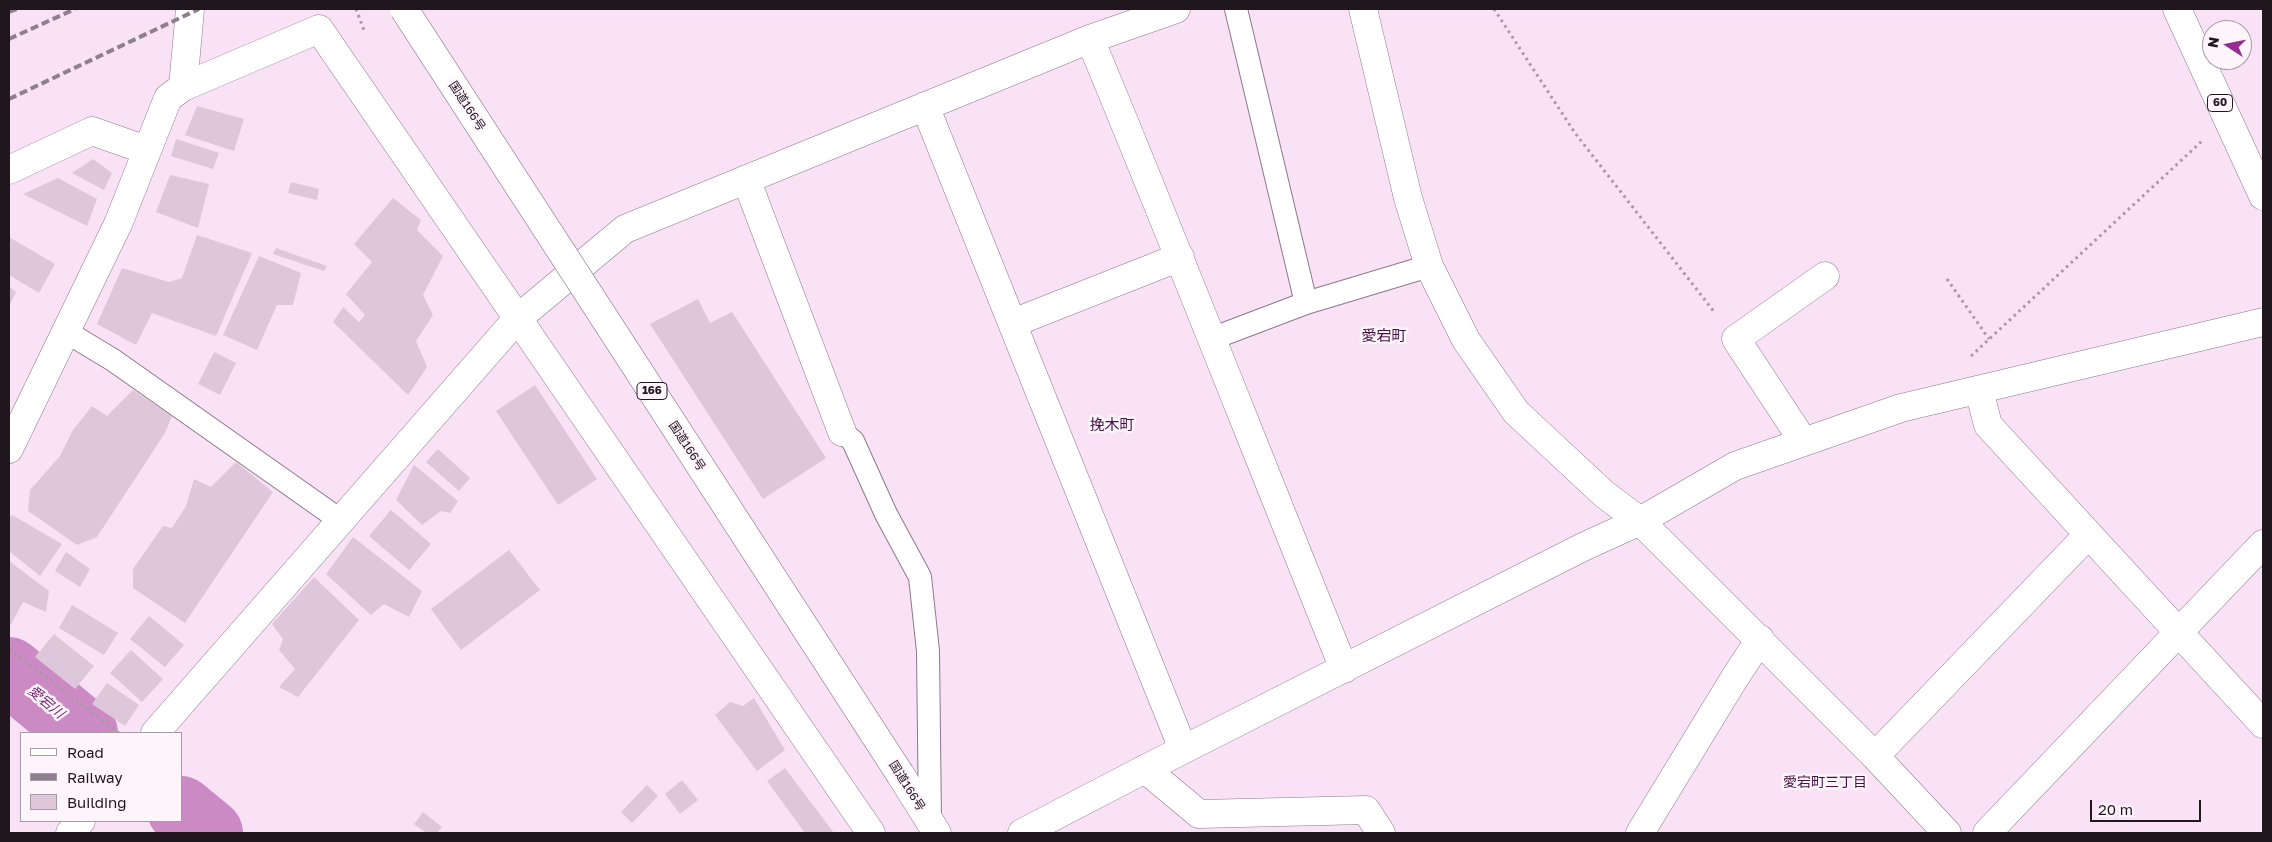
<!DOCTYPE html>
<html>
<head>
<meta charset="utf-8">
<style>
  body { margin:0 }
  #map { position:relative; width:2272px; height:842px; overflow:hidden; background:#f9e1f6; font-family:"Golos Text",sans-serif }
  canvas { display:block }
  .frame { position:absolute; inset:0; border:10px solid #1f161e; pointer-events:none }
  .legend { position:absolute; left:20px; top:732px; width:162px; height:90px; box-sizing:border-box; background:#fef4fc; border:1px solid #a59ba3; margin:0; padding:6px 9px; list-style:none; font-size:15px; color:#1f161e }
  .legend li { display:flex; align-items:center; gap:10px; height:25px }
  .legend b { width:25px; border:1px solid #a59ba3 }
  .north { position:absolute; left:2202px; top:20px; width:50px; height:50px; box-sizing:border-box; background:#fef4fc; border:1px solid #a59ba3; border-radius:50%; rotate:281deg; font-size:14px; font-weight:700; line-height:20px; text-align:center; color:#1f161e }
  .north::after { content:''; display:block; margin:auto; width:18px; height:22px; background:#952c8f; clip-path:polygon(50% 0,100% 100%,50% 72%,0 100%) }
  .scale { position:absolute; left:2090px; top:800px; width:111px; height:22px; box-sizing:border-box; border:2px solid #1f161e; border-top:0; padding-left:6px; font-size:15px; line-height:18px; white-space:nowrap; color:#1f161e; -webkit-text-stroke:4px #fef4fc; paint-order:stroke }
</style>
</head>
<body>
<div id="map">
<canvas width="2272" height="842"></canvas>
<div class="frame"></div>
<ul class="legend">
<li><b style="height:6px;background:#fff"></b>Road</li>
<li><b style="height:6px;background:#8f7e8d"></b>Railway</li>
<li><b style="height:14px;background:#dfc7db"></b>Building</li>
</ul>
<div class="north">N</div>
<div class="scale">20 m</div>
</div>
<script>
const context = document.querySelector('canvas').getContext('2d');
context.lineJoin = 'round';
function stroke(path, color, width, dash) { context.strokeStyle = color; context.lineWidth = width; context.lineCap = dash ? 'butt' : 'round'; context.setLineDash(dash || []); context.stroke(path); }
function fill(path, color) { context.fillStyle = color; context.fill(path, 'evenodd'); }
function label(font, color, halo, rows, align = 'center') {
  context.font = font + ' "Golos Text","Noto Sans JP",sans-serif'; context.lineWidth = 5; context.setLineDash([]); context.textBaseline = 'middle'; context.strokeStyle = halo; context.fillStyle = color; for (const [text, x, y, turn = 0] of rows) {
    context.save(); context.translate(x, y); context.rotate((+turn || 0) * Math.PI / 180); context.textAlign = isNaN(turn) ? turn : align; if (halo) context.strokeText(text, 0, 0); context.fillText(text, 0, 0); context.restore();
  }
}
stroke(new Path2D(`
  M 9,671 L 84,733
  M 181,810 L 209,833`), '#cb8ac4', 68);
fill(new Path2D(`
  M 197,106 L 244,119 L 234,151 L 185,135 Z
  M 176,139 L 219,153 L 213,169 L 171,156 Z
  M 93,159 L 112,173 L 104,190 L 72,173 Z
  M 170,175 L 209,184 L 198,228 L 156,212 Z
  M 58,178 L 97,199 L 87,226 L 23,194 Z
  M 291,182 L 319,189 L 317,200 L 288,193 Z
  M 393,198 L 421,220 L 417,230 L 443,256 L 423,295 L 433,315 L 416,341 L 427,367 L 408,395 L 333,322 L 343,307 L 359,322 L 365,315 L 346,294 L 372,262 L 354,244 Z
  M 197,235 L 252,253 L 216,336 L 152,313 L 136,345 L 97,324 L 122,268 L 169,282 L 182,278 Z
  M 9,237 L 55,264 L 39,293 L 9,275 Z
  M 276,248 L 327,266 L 324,271 L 273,254 Z
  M 259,256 L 301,273 L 293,305 L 277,305 L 257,350 L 223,335 Z
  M 9,286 L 16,292 L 9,307 Z
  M 698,299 L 710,323 L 732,312 L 826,458 L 763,499 L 650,324 Z
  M 214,352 L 236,363 L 220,395 L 198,384 Z
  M 535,385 L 597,479 L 558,505 L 496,411 Z
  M 133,390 L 172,416 L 165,433 L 97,537 L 77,545 L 28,511 L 30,490 L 60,456 L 73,430 L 92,406 L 107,416 Z
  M 438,449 L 470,478 L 459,491 L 426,462 Z
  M 236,462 L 273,492 L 185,623 L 133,588 L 133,569 L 163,526 L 172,528 L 186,506 L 194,479 L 211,487 Z
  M 414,465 L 458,501 L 450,513 L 441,511 L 422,525 L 396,500 Z
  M 391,510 L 431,544 L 409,570 L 369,536 Z
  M 12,515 L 62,544 L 40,576 L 9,551 L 9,518 Z
  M 353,537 L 422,591 L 409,617 L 384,604 L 371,615 L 326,574 Z
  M 509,550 L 540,590 L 461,650 L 431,609 Z
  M 66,552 L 90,569 L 80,587 L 55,571 Z
  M 9,561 L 49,591 L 46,612 L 23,602 L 9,628 Z
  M 314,577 L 359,620 L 298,697 L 279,687 L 295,669 L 279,650 L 283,639 L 272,624 Z
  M 72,605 L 118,633 L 104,655 L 59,628 Z
  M 149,616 L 184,645 L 165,667 L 130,639 Z
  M 54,634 L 94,666 L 75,689 L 35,657 Z
  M 131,650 L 163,679 L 142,702 L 110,673 Z
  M 107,683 L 139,705 L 125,726 L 92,704 Z
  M 754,698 L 785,750 L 757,771 L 715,715 L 730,702 L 743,706 Z
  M 785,768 L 834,833 L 805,833 L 767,781 Z
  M 682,780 L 698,800 L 680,814 L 665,794 Z
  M 647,785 L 658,796 L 632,823 L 621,812 Z
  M 423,812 L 442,827 L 437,833 L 426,833 L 414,824 Z`), '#dfc7db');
const service = new Path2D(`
  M 1236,9 L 1306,303 L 1429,266
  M 65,331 L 113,360 L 340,520
  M 1211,339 L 1306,303
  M 842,432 L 853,441 L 886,514 L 920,577 L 928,651 L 930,822`);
const minor = new Path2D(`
  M 1363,9 L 1408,198 L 1429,266 L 1466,340 L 1516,412 L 1604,494 L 1640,521 L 1875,756 L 1947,833
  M 1090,39 C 1177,248 1259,459 1344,669
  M 183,87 L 319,29 L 871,833
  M 925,106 L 1183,749
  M 9,170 L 92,131 L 146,150
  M 746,179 L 842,432
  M 1013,323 L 1180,257
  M 1979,390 L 1988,425 L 2263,724
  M 1803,441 L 1736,339 L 1825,276
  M 9,449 L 118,224 L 168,98 L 183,87 L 190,9
  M 155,733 L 517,319 L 625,229 L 1090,39 L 1176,9
  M 1875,756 L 2088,535
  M 1145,769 L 1199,814 L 1366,810 L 1381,833
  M 70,833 L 81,821
  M 1640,833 L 1734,679 L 1760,639
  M 1987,833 L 2263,544`);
const tertiary = new Path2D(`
  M 1022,833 L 1145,769 L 1583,547 L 1640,521 L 1735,466 L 1901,408 L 2263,322`);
const primary = new Path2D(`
  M 2177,9 L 2263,196`);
const trunk = new Path2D(`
  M 900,774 L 937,833`);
stroke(service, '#8d788b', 24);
stroke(minor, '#8d788b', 29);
stroke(tertiary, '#8d788b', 29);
stroke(primary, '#8d788b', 29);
stroke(trunk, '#8d788b', 29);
stroke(new Path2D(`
  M 356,9 L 365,33
  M 1494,9 L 1575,133 L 1715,313
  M 1947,279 L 1989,339
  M 1971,356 L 2202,141
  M 9,649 L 119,733`), '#a996a6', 3, [2.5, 4]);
stroke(service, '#fff', 22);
stroke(minor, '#fff', 28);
stroke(tertiary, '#fff', 28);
stroke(primary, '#fff', 28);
stroke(trunk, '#fff', 28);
stroke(new Path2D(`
  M 9,12 L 17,9
  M 9,39 L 75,9
  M 9,99 L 199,9`), '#8f7e8d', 4, [8, 4]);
const trunkBridge = new Path2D(`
  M 404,9 L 900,774`);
stroke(trunkBridge, '#8d788b', 29, []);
stroke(trunkBridge, '#fff', 28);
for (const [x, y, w] of [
  [2220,103,25],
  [652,391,30]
]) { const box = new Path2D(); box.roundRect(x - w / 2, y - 8.5, w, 17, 4); context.fillStyle = '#fef4fc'; context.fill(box); stroke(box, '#1f161e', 1); }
label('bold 11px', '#1f161e', null, [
  ["60",2220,103],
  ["166",652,391]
]);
label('12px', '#1f161e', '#fef4fc', [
  ["国道166号",467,106,57],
  ["国道166号",687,446,57],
  ["国道166号",907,786,58]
]);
label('italic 14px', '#762a71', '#fef4fc', [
  ["愛宕川",46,702,40]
]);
label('14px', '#451342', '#fef4fc', [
  ["愛宕町三丁目",1825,783]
]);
label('15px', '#451342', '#fef4fc', [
  ["愛宕町",1384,336],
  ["挽木町",1112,425]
]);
</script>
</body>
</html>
